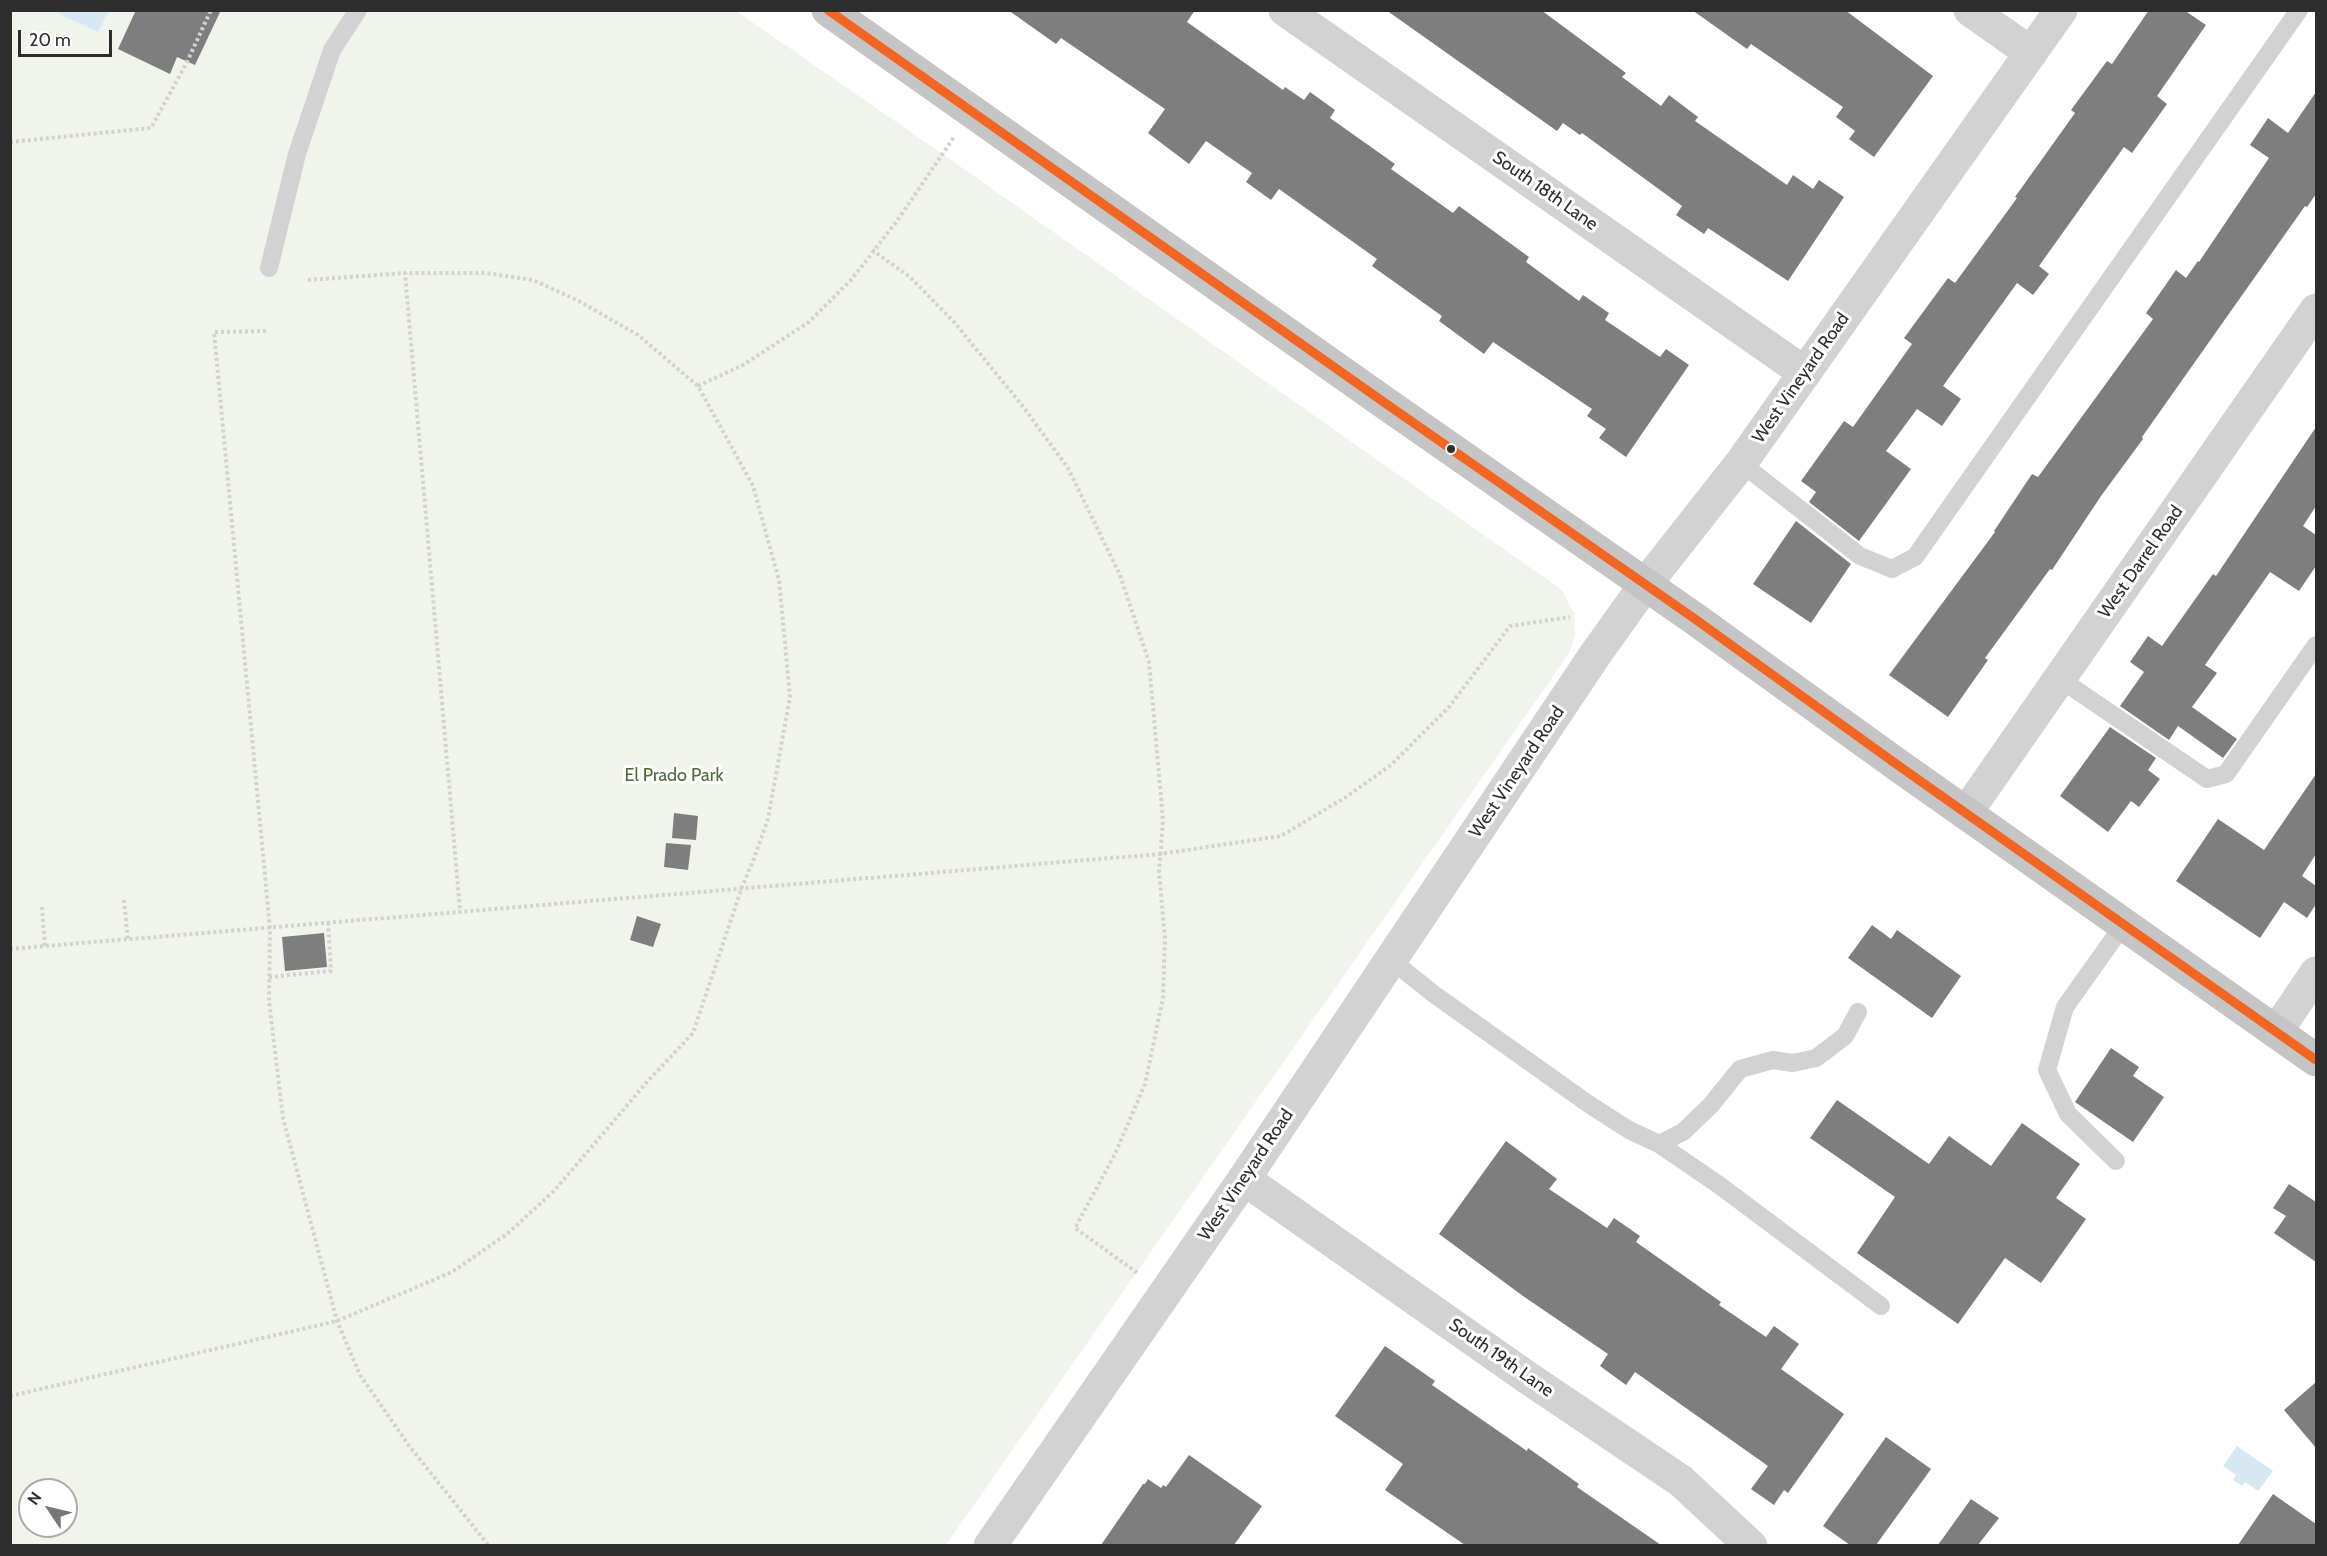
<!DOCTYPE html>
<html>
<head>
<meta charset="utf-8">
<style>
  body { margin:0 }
  #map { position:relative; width:2327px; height:1556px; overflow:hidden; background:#fff; font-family:Cabin,sans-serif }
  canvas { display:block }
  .frame { position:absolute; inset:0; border:12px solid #2d2d2d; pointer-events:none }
  .north { position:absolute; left:18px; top:1478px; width:60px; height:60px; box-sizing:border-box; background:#fff; border:2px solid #ababab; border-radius:50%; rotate:305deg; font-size:16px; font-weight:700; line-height:24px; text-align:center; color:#2d2d2d }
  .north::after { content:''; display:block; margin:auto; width:21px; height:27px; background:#767676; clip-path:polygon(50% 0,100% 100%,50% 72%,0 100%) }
  .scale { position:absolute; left:18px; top:30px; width:94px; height:27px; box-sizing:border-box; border:3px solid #2d2d2d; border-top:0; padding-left:8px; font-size:18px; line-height:21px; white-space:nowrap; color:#2d2d2d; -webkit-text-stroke:4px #fff; paint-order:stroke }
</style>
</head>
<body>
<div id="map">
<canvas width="2327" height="1556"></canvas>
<div class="frame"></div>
<div class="north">N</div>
<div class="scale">20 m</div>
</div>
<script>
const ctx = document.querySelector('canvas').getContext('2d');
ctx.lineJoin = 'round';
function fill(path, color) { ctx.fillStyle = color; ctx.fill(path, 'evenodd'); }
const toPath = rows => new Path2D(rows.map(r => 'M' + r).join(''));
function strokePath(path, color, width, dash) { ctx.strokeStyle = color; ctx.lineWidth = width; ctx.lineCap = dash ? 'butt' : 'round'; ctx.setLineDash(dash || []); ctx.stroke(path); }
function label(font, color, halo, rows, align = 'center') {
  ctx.font = font + ' Cabin,sans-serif'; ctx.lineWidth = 6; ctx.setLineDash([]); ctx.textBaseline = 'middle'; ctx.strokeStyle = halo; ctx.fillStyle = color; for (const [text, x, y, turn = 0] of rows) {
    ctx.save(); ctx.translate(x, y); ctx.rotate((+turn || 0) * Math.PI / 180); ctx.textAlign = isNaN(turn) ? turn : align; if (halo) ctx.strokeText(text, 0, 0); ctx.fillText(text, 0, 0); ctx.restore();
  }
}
const green = toPath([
  [10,11,736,11,944,155,1562,590,1574,614,1575,635,1570,652,946,1545,11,1545],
  [30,1490,66,1490,66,1526,30,1526]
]);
const water = toPath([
  [53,11,109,11,98,32],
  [2237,1446,2273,1471,2258,1491,2245,1482,2242,1486,2233,1480,2236,1475,2223,1466]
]);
const building = toPath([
  [136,10,221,10,195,65,177,57,170,74,118,49],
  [1008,10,1195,10,1187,22,1283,90,1285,87,1304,100,1310,92,1335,110,1330,118,1395,164,1391,169,1453,213,1459,206,1529,257,1526,262,1579,301,1583,295,1609,313,1605,320,1660,357,1666,349,1689,365,1626,457,1599,438,1606,429,1587,416,1592,409,1493,342,1484,354,1439,321,1442,316,1372,266,1377,259,1279,189,1271,200,1246,182,1252,173,1206,141,1189,164,1148,133,1165,109,1061,38,1056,44],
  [1386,10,1541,10,1626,73,1622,77,1661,106,1669,95,1698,117,1695,121,1787,185,1793,175,1813,189,1819,180,1844,197,1788,281,1708,228,1704,234,1676,215,1682,206,1582,133,1580,135,1563,123,1557,131],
  [1692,10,1845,10,1933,76,1874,157,1849,139,1855,131,1836,117,1843,107,1751,44,1747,49],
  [2149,10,2184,10,2206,25,2157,96,2167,104,2132,153,2124,147,2039,266,2049,274,2033,295,2017,283,1943,386,1961,399,1942,426,1917,409,1886,451,1911,469,1859,541,1809,502,1816,492,1801,481,1844,421,1853,427,1912,344,1904,338,1948,278,1955,283,2017,198,2015,197,2075,113,2071,110,2107,61,2112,64],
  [2316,92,2316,194,2307,207,2305,206,2142,437,2143,439,2101,496,2052,570,2050,569,1985,658,1988,660,1948,717,1889,675,1995,532,1994,531,2032,474,2038,477,2153,319,2146,313,2176,270,2186,278,2198,261,2199,262,2269,158,2250,145,2268,118,2288,133],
  [2316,427,2316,506,2303,526,2316,535,2316,566,2299,591,2270,572,2205,665,2217,673,2192,707,2237,739,2223,758,2178,726,2169,740,2120,706,2144,672,2130,662,2148,636,2162,646,2213,574,2216,576],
  [1796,521,1851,564,1811,623,1753,584],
  [2110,727,2156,758,2148,770,2160,779,2139,807,2131,801,2108,832,2060,796],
  [2316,774,2316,854,2302,876,2316,886,2316,904,2307,918,2284,902,2260,938,2176,881,2218,819,2264,850],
  [674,813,698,816,696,840,672,838],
  [666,843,691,845,688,870,664,867],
  [637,916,661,924,653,947,630,940],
  [1872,925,1891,939,1897,930,1961,976,1932,1018,1848,958],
  [324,933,327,967,285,971,282,937],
  [2111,1048,2139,1067,2133,1076,2164,1097,2133,1142,2075,1102],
  [1837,1100,1929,1164,1949,1136,1991,1166,2022,1123,2080,1164,2056,1198,2086,1219,2041,1283,2005,1258,1958,1324,1857,1253,1895,1197,1810,1138],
  [1506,1141,1557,1179,1549,1189,1607,1228,1614,1218,1640,1236,1636,1242,1721,1302,1719,1305,1766,1337,1774,1326,1799,1344,1781,1369,1844,1414,1788,1493,1784,1490,1774,1505,1751,1489,1768,1466,1635,1372,1626,1385,1600,1366,1608,1354,1523,1296,1439,1234],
  [2289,1184,2316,1202,2316,1262,2274,1233,2286,1216,2273,1208],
  [1385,1346,1435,1381,1432,1385,1527,1451,1528,1448,1579,1484,1577,1487,1661,1545,1465,1545,1385,1490,1403,1464,1335,1416],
  [2316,1382,2316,1448,2284,1410],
  [1886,1437,1931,1469,1876,1545,1850,1545,1823,1526],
  [1189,1455,1262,1506,1234,1545,1101,1545,1143,1484,1145,1484,1148,1479,1161,1488,1163,1485,1166,1487],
  [2273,1494,2316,1524,2316,1545,2238,1545],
  [1971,1499,1999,1518,1978,1545,1938,1545]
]);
const path = toPath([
  [10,142,151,128,187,62,211,10],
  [872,250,910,277,954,322,1021,404,1068,468,1120,575,1149,662,1163,820,1159,872,1165,938,1163,998,1145,1084,1115,1154,1075,1228,1139,1274],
  [308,280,405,273],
  [266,331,214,332,270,929,269,1001,283,1118,337,1321,360,1375,410,1447,489,1546],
  [698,386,743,365,809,322,851,280,897,221,954,137],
  [124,900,128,940],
  [42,907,45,947],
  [10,949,1160,854,1281,836,1346,797,1391,765,1449,707,1510,626,1570,617],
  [269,977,331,971,328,922],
  [10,1396,337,1321,452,1272,507,1234,554,1191,647,1082,693,1033,742,887,753,861,768,819,790,697,779,580,753,486,698,386,638,335,579,301,533,280,486,273,405,273,460,911]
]);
const service = toPath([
  [269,268,297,154,332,50,358,10],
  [1741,463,1860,556,1892,569,1915,557,2299,10],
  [2060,679,2207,779,2226,774,2316,645],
  [1391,960,1435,995,1590,1105,1629,1130,1659,1144,1719,1185,1881,1306],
  [1659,1144,1683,1132,1711,1105,1740,1069,1773,1060,1793,1063,1816,1058,1845,1036,1858,1012],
  [2116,1161,2068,1114,2047,1070,2065,1007,2124,924]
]);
const minor = toPath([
  [1285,10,1805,373],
  [1970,10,2031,53],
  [1966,813,2316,310],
  [2276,1032,2316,973],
  [1244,1179,1528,1378,1681,1481,1751,1546]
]);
const tertiary = toPath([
  [990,1546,1244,1179,1597,652,1645,585,1741,463,2061,10]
]);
const primary = toPath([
  [828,10,1385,403,1695,619,1899,766,2316,1060]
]);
const bus1 = toPath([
  [828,10,1385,403,1695,619,1899,766,2316,1060]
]);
const markers = [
  [1451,449,5,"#2d2d2d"]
];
const streetNames = [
  ["South 18th Lane",1545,191,35],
  ["West Vineyard Road",1801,378,-55],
  ["West Darrel Road",2141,562,-55],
  ["West Vineyard Road",1517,772,-56],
  ["West Vineyard Road",1246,1175,-56],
  ["South 19th Lane",1501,1358,35]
];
const parkNames = [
  ["El Prado Park",674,776]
];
fill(green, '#f0f4ea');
fill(water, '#d6e8f2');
fill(building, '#7e7e7e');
strokePath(path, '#d2d2d2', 4, [3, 3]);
strokePath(service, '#d2d2d2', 18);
strokePath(minor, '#d2d2d2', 33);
strokePath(tertiary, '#d2d2d2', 33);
strokePath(primary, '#c5c5c5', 33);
strokePath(bus1, '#f26522', 9);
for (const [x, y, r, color] of markers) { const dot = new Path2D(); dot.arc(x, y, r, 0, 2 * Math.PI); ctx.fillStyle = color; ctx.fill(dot); strokePath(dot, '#fff', 2); }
label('18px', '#2d2d2d', '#fff', streetNames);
label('18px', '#516939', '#fff', parkNames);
</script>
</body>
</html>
